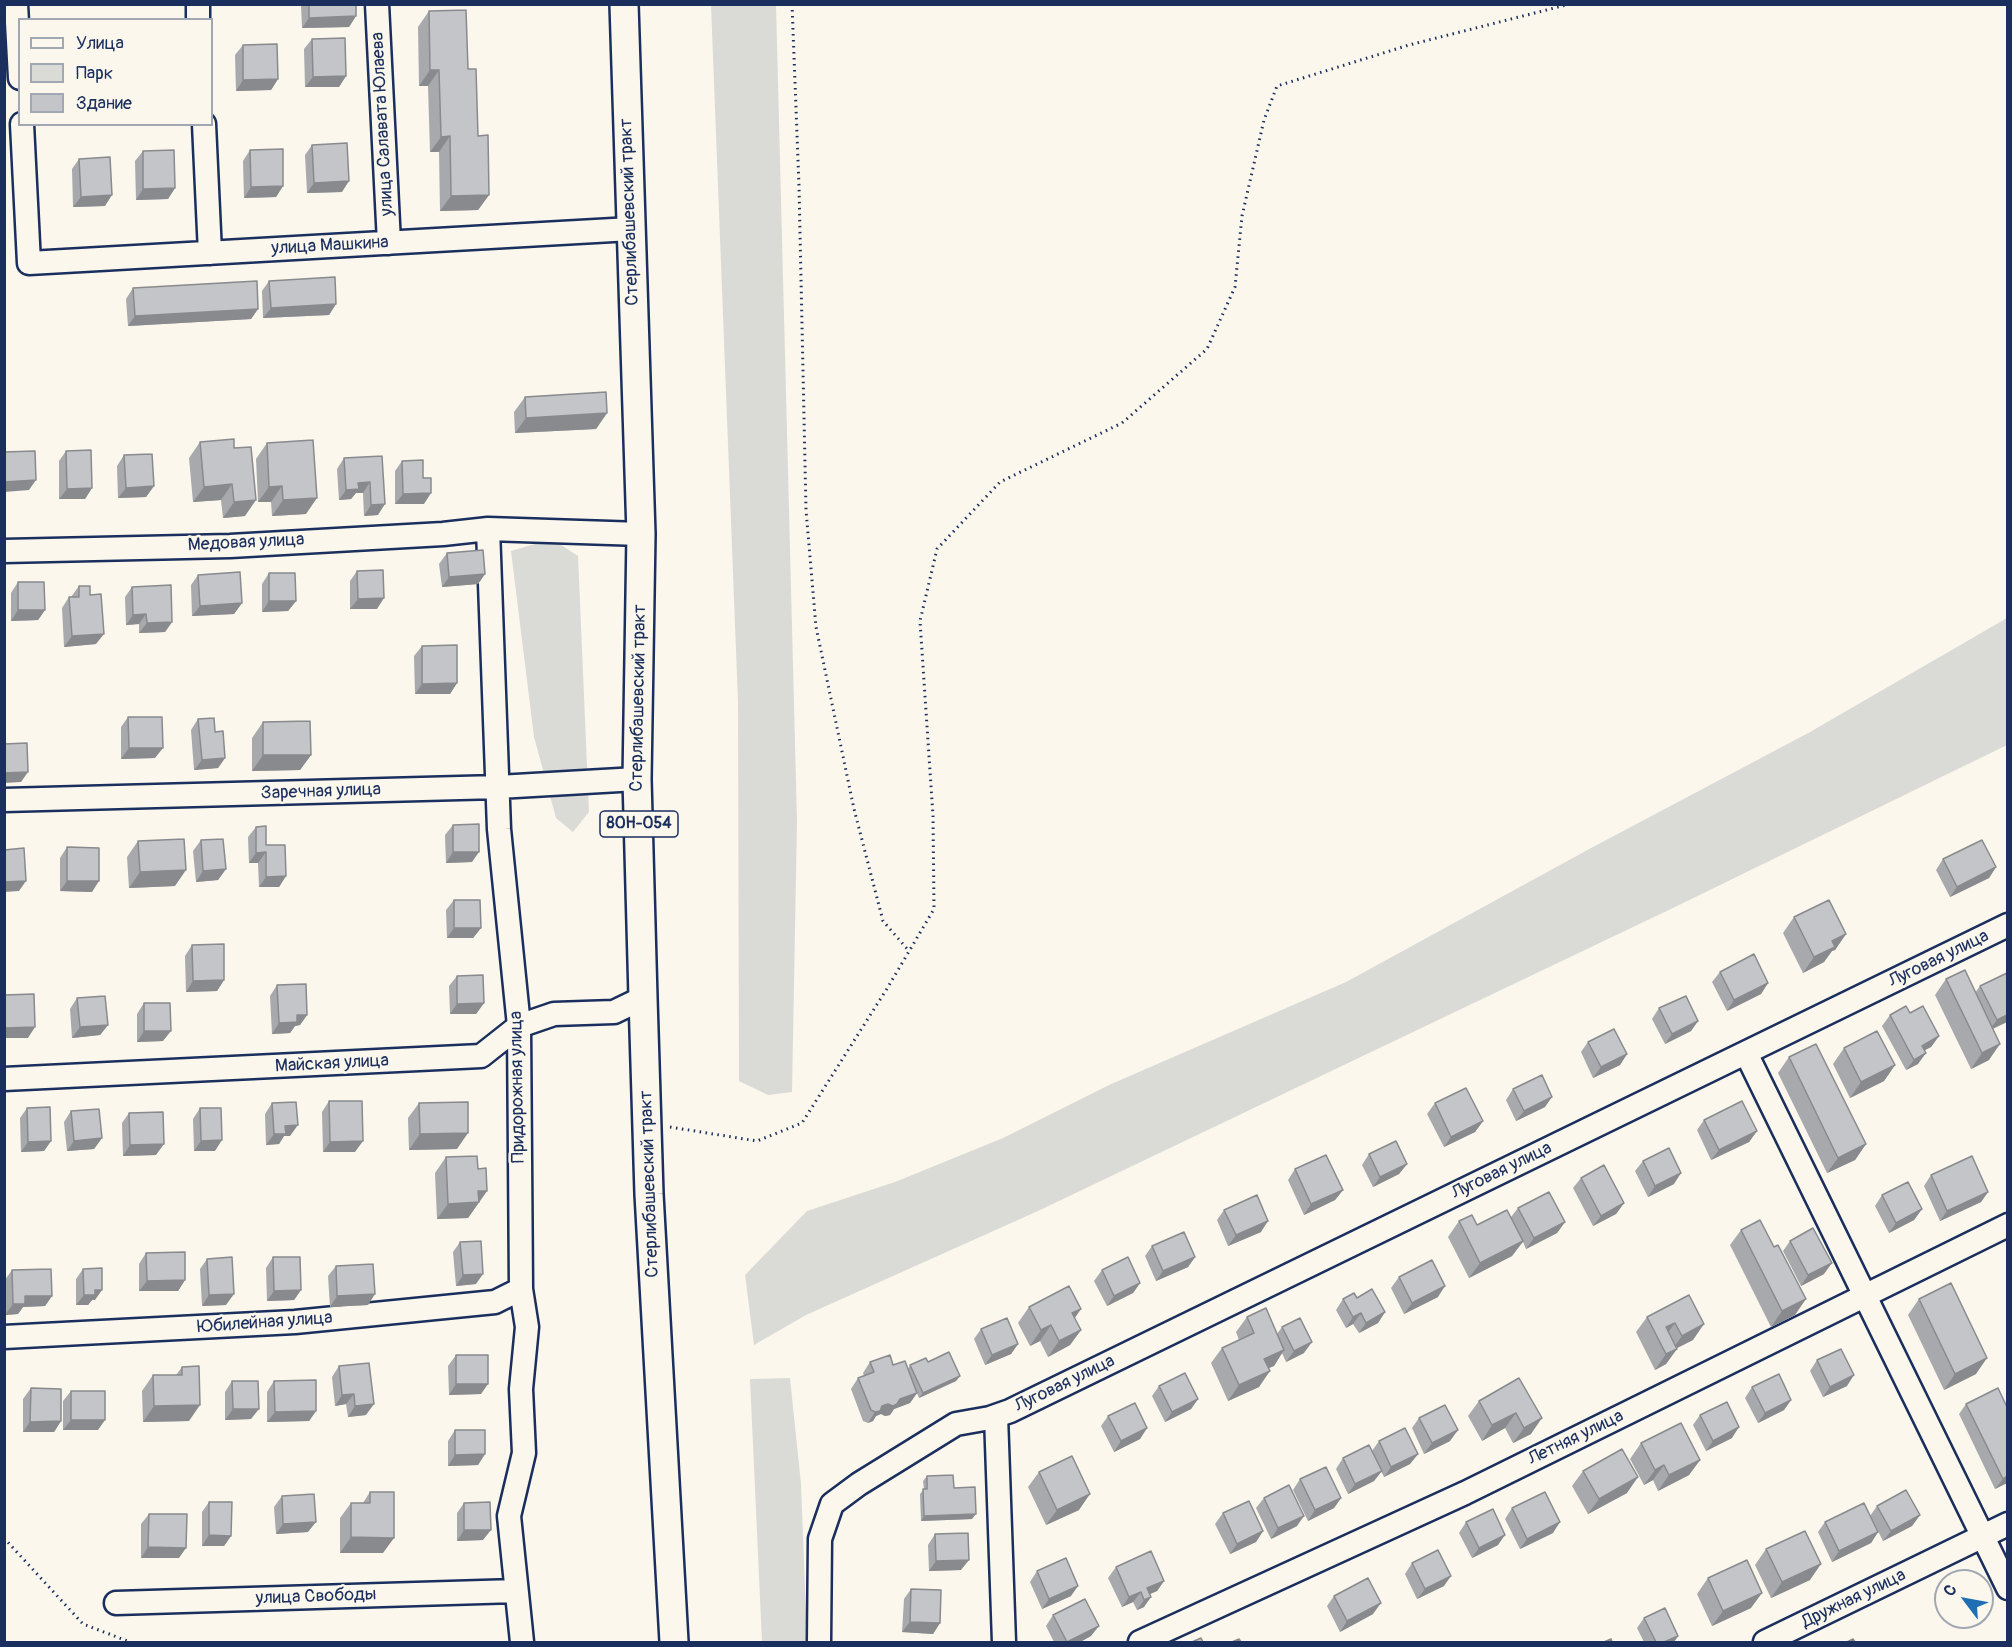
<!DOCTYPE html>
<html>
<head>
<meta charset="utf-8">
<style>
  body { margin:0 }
  #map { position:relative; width:2012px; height:1647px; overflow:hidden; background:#fbf7ec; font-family:Pangolin,sans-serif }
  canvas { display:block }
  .frame { position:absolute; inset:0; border:6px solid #1b2f5e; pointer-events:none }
  .legend { position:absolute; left:18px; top:18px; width:195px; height:108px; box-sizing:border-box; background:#fbf7ec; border:2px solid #a1a7b3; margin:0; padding:8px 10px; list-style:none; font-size:18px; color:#1b2f5e }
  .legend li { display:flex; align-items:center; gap:12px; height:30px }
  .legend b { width:30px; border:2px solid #a1a7b3 }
  .north { position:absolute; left:1934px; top:1569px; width:60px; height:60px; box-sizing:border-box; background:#fbf7ec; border:2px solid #a1a7b3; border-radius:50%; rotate:302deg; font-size:16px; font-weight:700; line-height:24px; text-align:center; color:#1b2f5e }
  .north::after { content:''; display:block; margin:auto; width:21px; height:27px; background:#1f6fb2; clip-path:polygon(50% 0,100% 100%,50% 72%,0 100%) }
</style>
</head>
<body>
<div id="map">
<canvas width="2012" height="1647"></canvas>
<div class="frame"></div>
<ul class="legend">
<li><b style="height:8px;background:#fbf7ec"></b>Улица</li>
<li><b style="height:16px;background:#dadad7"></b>Парк</li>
<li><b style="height:16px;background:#c3c5c9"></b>Здание</li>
</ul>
<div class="north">С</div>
</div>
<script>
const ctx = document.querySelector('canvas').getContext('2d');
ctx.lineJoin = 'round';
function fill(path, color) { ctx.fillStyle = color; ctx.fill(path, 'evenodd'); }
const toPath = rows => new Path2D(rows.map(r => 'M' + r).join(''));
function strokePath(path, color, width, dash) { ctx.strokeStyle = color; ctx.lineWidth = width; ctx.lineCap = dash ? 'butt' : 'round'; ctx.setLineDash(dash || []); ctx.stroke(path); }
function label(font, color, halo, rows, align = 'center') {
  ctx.font = font + ' Pangolin,sans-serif'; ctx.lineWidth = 5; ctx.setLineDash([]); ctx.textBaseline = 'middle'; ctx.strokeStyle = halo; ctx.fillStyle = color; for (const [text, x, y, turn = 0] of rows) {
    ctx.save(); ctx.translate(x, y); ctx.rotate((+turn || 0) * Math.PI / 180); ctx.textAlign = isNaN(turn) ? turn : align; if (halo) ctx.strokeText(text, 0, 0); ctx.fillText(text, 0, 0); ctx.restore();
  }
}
const green = toPath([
  [711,5,776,5,797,821,792,1092,768,1095,739,1081,738,702],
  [552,539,578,556,589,812,573,832,556,818,534,737,511,551],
  [2007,618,2007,745,1675,907,1038,1211,806,1315,754,1345,745,1275,807,1211,895,1182,1003,1138,1109,1085,1346,982,1593,847,1810,732],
  [790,1378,801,1484,807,1642,762,1642,750,1379]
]);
const path = toPath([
  [792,4,799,186,806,510,816,627,854,809,883,921,909,951],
  [670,1127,757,1141,802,1123,888,987,934,909,933,816,920,621,937,549,1000,482,1122,423,1207,349,1235,287,1242,216,1264,120,1277,86,1409,45,1570,4],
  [4,1538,83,1624,130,1642]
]);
const minor = toPath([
  [16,4,20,78],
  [198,4,198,20],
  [377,4,389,243],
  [22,124,29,263,631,229],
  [204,124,210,253],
  [488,529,499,829,519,1026,521,1289,527,1327,521,1389,524,1453,509,1516,522,1642],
  [4,551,230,546,443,534,488,529,641,534],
  [4,800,498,787,637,779],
  [1746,1053,2008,1588],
  [4,1079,481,1056,519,1026,554,1014,614,1012,643,998],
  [4,1337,295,1322,495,1302,521,1289],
  [996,1416,1004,1642],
  [116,1603,516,1591],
  [819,1642,820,1539,832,1504,859,1484,956,1424,990,1418,1010,1411,2008,925],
  [1140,1642,1465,1493,2008,1225],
  [1765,1642,2008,1524]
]);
const major = toPath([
  [624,4,641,534,637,779,643,998,649,1194,674,1642]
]);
const wall = toPath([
  [301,4,356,4,356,16,349,27,302,28],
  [429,11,468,69,478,136,489,195,478,210,440,211,439,152,430,152,428,86,419,86,418,27],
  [312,39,346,76,339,87,305,87,304,49],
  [243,45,278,79,271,90,236,91,235,55],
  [312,145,342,192,307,193,305,155],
  [250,150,283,186,276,197,244,198,243,161],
  [143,151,175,188,168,199,136,200,135,161],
  [79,159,105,206,73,207,72,169],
  [269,281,336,304,329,315,263,318,262,291],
  [133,288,258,309,251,319,128,326,126,299],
  [525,397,607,413,596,429,515,433,514,412],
  [200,442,234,448,245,516,223,518,221,500,193,502,189,458],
  [267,443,306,514,272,516,271,502,258,502,256,459],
  [66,451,92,488,85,499,59,499,59,461],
  [124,455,154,486,146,497,118,498,117,466],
  [382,456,378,515,364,516,363,493,356,493,351,499,339,500,337,469,344,458],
  [402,461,424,504,395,504,395,471],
  [447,553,485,574,478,584,442,587,439,564],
  [357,571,377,609,350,609,350,581],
  [269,573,296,601,288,611,262,612,262,584],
  [198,575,242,603,234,614,192,616,191,585],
  [18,582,45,610,38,620,11,621,11,593],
  [79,586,90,595,96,644,64,647,62,608,69,597,71,597],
  [132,587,172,622,165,632,139,633,139,624,126,625,125,597],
  [422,646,457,683,450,694,415,694,414,656],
  [128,717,155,758,121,759,121,727],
  [198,719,215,732,225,758,218,768,194,770,191,730],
  [263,722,311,755,300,770,252,771,252,738],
  [453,825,472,862,446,863,445,835],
  [256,827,266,845,286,876,279,887,259,887,258,863,249,863,248,837],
  [201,840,226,869,218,880,196,882,193,851],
  [138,841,175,886,129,888,127,857],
  [67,847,92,892,60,891,60,858],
  [1943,859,1996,867,1989,878,1950,897,1936,870],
  [454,900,481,928,473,938,447,938,446,910],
  [1794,917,1846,934,1835,950,1832,951,1824,962,1803,973,1783,933],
  [192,945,224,980,217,991,186,992,185,956],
  [1720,972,1768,983,1761,994,1727,1011,1712,982],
  [457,976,484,1003,476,1014,450,1014,449,986],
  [1946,979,1975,993,1980,986,2007,1022,1993,1029,1989,1060,1971,1069,1935,995],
  [277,985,307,1015,300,1025,295,1026,290,1033,272,1034,270,996],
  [77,998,108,1025,100,1035,72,1038,70,1009],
  [144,1003,163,1041,137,1042,137,1014],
  [1659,1008,1698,1021,1691,1031,1665,1044,1652,1019],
  [1910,1013,1939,1036,1931,1047,1924,1050,1918,1064,1906,1070,1882,1026,1890,1015],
  [1588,1042,1627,1054,1620,1065,1593,1078,1581,1052],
  [1844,1048,1895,1065,1884,1081,1850,1098,1833,1064],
  [1789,1057,1866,1144,1855,1160,1827,1173,1778,1073],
  [1513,1089,1545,1107,1516,1121,1506,1100],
  [329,1101,355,1152,323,1152,322,1112],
  [272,1103,290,1136,284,1136,279,1144,266,1145,265,1114],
  [419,1103,457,1149,409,1150,408,1118],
  [1435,1103,1483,1121,1475,1132,1444,1147,1427,1114],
  [27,1108,51,1141,44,1151,21,1152,20,1118],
  [200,1108,215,1151,194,1151,193,1119],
  [71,1111,102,1138,94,1149,67,1151,64,1122],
  [129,1113,156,1155,123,1156,122,1123],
  [1704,1120,1757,1131,1749,1142,1711,1160,1697,1130],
  [1369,1154,1407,1164,1399,1174,1373,1187,1362,1165],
  [446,1157,478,1169,487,1191,468,1218,437,1219,435,1173],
  [1643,1161,1674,1184,1648,1197,1635,1171],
  [1295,1169,1343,1190,1335,1200,1304,1215,1288,1180],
  [1931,1175,1988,1192,1981,1202,1940,1221,1924,1186],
  [1581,1178,1624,1203,1616,1214,1593,1226,1573,1188],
  [1882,1195,1922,1209,1914,1220,1889,1233,1875,1206],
  [1518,1208,1565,1222,1557,1233,1526,1249,1523,1242,1512,1256,1469,1278,1448,1237,1459,1221,1477,1225,1511,1217],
  [1224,1210,1261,1232,1228,1246,1217,1220],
  [1741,1230,1774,1247,1795,1315,1771,1327,1730,1245],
  [1790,1241,1824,1274,1801,1286,1783,1251],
  [460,1242,476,1284,456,1286,453,1252],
  [1152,1246,1195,1257,1188,1267,1156,1281,1145,1256],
  [146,1253,185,1280,178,1291,139,1291,139,1264],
  [273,1257,301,1290,294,1300,267,1301,266,1268],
  [207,1259,226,1305,202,1306,200,1269],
  [336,1266,368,1305,330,1307,328,1276],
  [83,1269,95,1300,92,1300,88,1305,76,1305,76,1279],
  [12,1270,52,1296,45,1306,23,1307,18,1314,5,1315,4,1281],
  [1102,1270,1140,1283,1133,1293,1107,1306,1094,1281],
  [1399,1277,1438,1297,1404,1314,1391,1288],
  [1689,1295,1693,1340,1677,1348,1666,1364,1655,1370,1636,1332,1647,1317],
  [1357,1298,1385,1312,1378,1323,1359,1333,1353,1324,1346,1328,1336,1310,1343,1299],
  [1919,1299,1976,1374,1944,1390,1908,1315],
  [1029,1307,1075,1318,1081,1330,1070,1345,1048,1357,1040,1341,1030,1346,1018,1323],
  [1247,1317,1277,1334,1282,1327,1304,1353,1286,1362,1282,1353,1274,1366,1268,1368,1259,1387,1228,1401,1211,1363,1222,1348,1239,1340,1236,1332],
  [981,1329,1018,1344,1011,1354,985,1365,974,1339],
  [456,1355,481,1394,449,1395,448,1366],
  [1817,1360,1847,1386,1823,1397,1810,1371],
  [870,1362,893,1365,908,1369,910,1365,928,1362,960,1376,956,1381,919,1398,917,1393,910,1403,894,1409,890,1415,885,1416,881,1414,876,1416,873,1421,868,1423,863,1421,851,1389,858,1378,864,1376,863,1373],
  [339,1366,366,1415,348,1417,346,1404,335,1406,332,1377],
  [182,1367,189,1421,143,1422,142,1391,153,1375,176,1375],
  [1519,1378,1531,1434,1513,1443,1505,1428,1482,1441,1468,1416,1479,1401],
  [232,1381,251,1419,225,1420,225,1392],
  [274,1381,316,1411,309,1421,267,1422,267,1392],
  [1159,1386,1198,1399,1191,1409,1165,1422,1152,1396],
  [1752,1387,1791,1400,1784,1410,1758,1423,1745,1398],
  [31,1388,61,1421,54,1432,23,1432,23,1399],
  [71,1391,98,1430,63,1430,63,1401],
  [1966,1404,2007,1407,2007,1483,1995,1489,1959,1414],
  [1700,1415,1732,1438,1706,1451,1693,1425],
  [1108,1416,1147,1428,1140,1439,1114,1452,1101,1426],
  [1419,1418,1450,1441,1424,1454,1412,1428],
  [455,1430,485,1454,478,1465,448,1466,448,1441],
  [1379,1441,1418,1454,1410,1464,1384,1477,1381,1471,1374,1481,1348,1494,1336,1469,1343,1458,1372,1451],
  [1641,1443,1700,1460,1689,1475,1658,1491,1653,1480,1644,1485,1630,1459],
  [1583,1471,1627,1493,1588,1514,1572,1486],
  [1039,1472,1079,1510,1046,1525,1028,1487],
  [927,1476,954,1488,972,1519,921,1521,920,1494,924,1489,923,1481],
  [1300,1479,1341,1498,1334,1508,1308,1521,1293,1490],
  [370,1492,383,1553,340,1553,340,1518,351,1503,363,1503],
  [282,1496,308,1532,276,1534,274,1507],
  [1264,1498,1297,1526,1271,1539,1256,1508],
  [209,1502,231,1536,224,1546,202,1546,202,1512],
  [464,1503,483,1540,457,1541,457,1513],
  [1877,1506,1920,1515,1912,1526,1883,1541,1872,1519,1878,1532,1871,1543,1832,1562,1818,1532,1825,1522,1870,1516],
  [1512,1508,1553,1533,1520,1549,1505,1519],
  [1223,1513,1263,1531,1256,1542,1230,1554,1215,1524],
  [149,1514,179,1558,141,1558,141,1524],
  [1466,1522,1498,1545,1472,1558,1459,1533],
  [935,1534,961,1570,929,1571,928,1545],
  [1766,1549,1810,1580,1771,1598,1755,1565],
  [1412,1563,1444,1586,1417,1599,1405,1574],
  [1116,1567,1164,1581,1157,1591,1150,1594,1144,1607,1137,1610,1133,1602,1122,1607,1108,1578],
  [1037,1571,1071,1596,1042,1609,1030,1582],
  [1708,1578,1751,1608,1712,1626,1697,1594],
  [911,1589,940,1623,933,1634,902,1632,904,1599],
  [1334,1596,1373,1614,1340,1632,1327,1606],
  [1053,1615,1091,1636,1080,1642,1054,1642,1046,1626],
  [1644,1618,1678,1636,1674,1642,1644,1642,1637,1628]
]);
const shadedWall = toPath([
  [356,16,349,27,302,28,309,18],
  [430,70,439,70,428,86,419,86],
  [346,76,339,87,305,87,313,77],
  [278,79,271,90,236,91,243,80],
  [450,136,439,152,430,152,441,137],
  [349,181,342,192,307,193,314,183],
  [283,186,276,197,244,198,251,187],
  [175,188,168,199,136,200,143,189],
  [112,195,105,206,73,207,81,197],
  [489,195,478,210,440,211,451,196],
  [336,304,329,315,263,318,271,308],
  [258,309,251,319,128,326,135,316],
  [607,413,596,429,515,433,526,418],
  [36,480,29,490,4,492,4,482],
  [370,482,363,493,356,493,351,499,339,500,346,490,358,483],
  [232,484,221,500,193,502,204,487],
  [154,486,146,497,118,498,126,488],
  [282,486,271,502,258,502,269,487],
  [92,488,85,499,59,499,67,489],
  [431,493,424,504,395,504,403,494],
  [317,498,306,514,272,516,283,500],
  [256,500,245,516,223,518,234,502],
  [385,504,378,515,364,516,371,505],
  [485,574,478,584,442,587,449,577],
  [384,598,377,609,350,609,358,599],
  [269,601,296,601,288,611,262,612],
  [242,603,234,614,192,616,200,606],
  [18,610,45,610,38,620,11,621],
  [146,614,139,624,126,625,133,615],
  [172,622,165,632,139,633,147,623],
  [104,634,96,644,64,647,72,636],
  [457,683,450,694,415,694,422,684],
  [129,748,163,748,155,758,121,759],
  [263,755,311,755,300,770,252,771],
  [225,758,218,768,194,770,202,760],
  [28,772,21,782,4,783,4,773],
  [266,852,258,863,249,863,256,853],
  [453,852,479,852,472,862,446,863],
  [1996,867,1989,878,1950,897,1957,887],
  [226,869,218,880,196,882,203,871],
  [186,870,175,886,129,888,140,872],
  [286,876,279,887,259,887,266,877],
  [26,881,19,891,4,892,4,882],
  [67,881,99,881,92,892,60,891],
  [454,928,481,928,473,938,447,938],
  [1846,934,1835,950,1832,951,1824,962,1803,973,1814,957,1832,941],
  [224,980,217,991,186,992,193,981],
  [1768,983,1761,994,1727,1011,1734,1000],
  [484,1003,476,1014,450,1014,457,1004],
  [297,1015,307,1015,300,1025,295,1026,290,1033,272,1034,279,1023],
  [2007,1015,2007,1022,1989,1030,1997,1020],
  [1698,1021,1691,1031,1665,1044,1672,1034],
  [108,1025,100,1035,72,1038,80,1027],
  [35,1027,28,1038,4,1038,4,1028],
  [144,1031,171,1031,163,1041,137,1042],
  [1939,1036,1931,1047,1914,1056,1922,1046],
  [2000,1044,1989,1060,1971,1069,1982,1053],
  [1926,1053,1918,1064,1906,1070,1914,1060],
  [1627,1054,1620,1065,1593,1078,1601,1067],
  [1895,1065,1884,1081,1850,1098,1861,1082],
  [1552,1097,1545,1107,1516,1121,1524,1111],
  [1483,1121,1475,1132,1444,1147,1451,1137],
  [298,1125,290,1136,284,1136,279,1144,266,1145,274,1134,285,1126],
  [1757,1131,1749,1142,1711,1160,1719,1150],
  [468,1133,457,1149,409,1150,420,1134],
  [102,1138,94,1149,67,1151,74,1141],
  [222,1140,215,1151,194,1151,201,1141],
  [51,1141,44,1151,21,1152,28,1142],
  [363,1141,355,1152,323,1152,330,1142],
  [164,1144,156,1155,123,1156,130,1145],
  [1866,1144,1855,1160,1827,1173,1838,1158],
  [1407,1164,1399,1174,1373,1187,1380,1177],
  [1681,1173,1674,1184,1648,1197,1655,1186],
  [1343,1190,1335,1200,1304,1215,1311,1204],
  [478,1191,487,1191,468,1218,437,1219,448,1204],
  [1988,1192,1981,1202,1940,1221,1947,1211],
  [1624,1203,1616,1214,1593,1226,1601,1216],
  [1922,1209,1914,1220,1889,1233,1896,1223],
  [1268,1221,1261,1232,1228,1246,1236,1235],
  [1565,1222,1557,1233,1526,1249,1534,1238],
  [1523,1241,1512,1256,1469,1278,1480,1263],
  [1195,1257,1188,1267,1156,1281,1163,1271],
  [1832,1263,1824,1274,1801,1286,1808,1275],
  [483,1274,476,1284,456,1286,463,1275],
  [185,1280,178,1291,139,1291,147,1281],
  [1140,1283,1133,1293,1107,1306,1114,1296],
  [1445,1286,1438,1297,1404,1314,1412,1303],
  [95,1290,102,1290,95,1300,92,1300,88,1305,76,1305,84,1295],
  [301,1290,294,1300,267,1301,274,1291],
  [234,1294,226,1305,202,1306,209,1295],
  [375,1294,368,1305,330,1307,337,1296],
  [25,1296,52,1296,45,1306,23,1307,18,1314,5,1315,13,1304],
  [1806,1299,1795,1315,1771,1327,1782,1311],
  [1081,1309,1070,1325,1072,1313],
  [1385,1312,1378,1323,1359,1333,1366,1323],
  [1361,1313,1353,1324,1346,1328,1353,1317],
  [1675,1323,1664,1338,1666,1327],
  [1704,1324,1693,1340,1671,1351,1682,1336],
  [1051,1325,1040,1341,1030,1346,1041,1330],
  [1081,1330,1070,1345,1048,1357,1059,1341],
  [1312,1342,1304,1353,1286,1362,1294,1351],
  [1018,1344,1011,1354,985,1365,992,1355],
  [1677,1349,1666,1364,1655,1370,1666,1354],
  [1284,1350,1274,1366,1253,1375,1264,1359],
  [1987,1358,1976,1374,1944,1390,1955,1374],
  [1270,1371,1259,1387,1228,1401,1239,1385],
  [1854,1375,1847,1386,1823,1397,1830,1387],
  [960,1376,956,1381,919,1398,923,1393],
  [456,1384,488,1384,481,1394,449,1395],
  [917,1393,910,1403,894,1409,890,1415,885,1416,881,1414,876,1416,873,1421,868,1423,875,1412,882,1406],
  [354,1394,346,1404,335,1406,342,1395],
  [1198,1399,1191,1409,1165,1422,1172,1412],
  [1791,1400,1784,1410,1758,1423,1765,1413],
  [374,1404,366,1415,348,1417,355,1406],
  [200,1405,189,1421,143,1422,154,1406],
  [233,1409,259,1409,251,1419,225,1420],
  [316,1411,309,1421,267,1422,275,1412],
  [1516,1413,1505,1428,1482,1441,1492,1425],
  [1542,1418,1531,1434,1513,1443,1524,1428],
  [71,1420,105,1420,98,1430,63,1430],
  [61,1421,54,1432,23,1432,30,1422],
  [1739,1427,1732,1438,1706,1451,1713,1441],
  [1147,1428,1140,1439,1114,1452,1121,1441],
  [1458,1430,1450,1441,1424,1454,1432,1443],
  [485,1454,478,1465,448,1466,455,1455],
  [1418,1454,1410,1464,1384,1477,1391,1467],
  [1700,1460,1689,1475,1658,1491,1669,1475],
  [1664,1465,1653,1480,1644,1485,1655,1470],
  [1382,1471,1374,1481,1348,1494,1355,1484],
  [2007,1476,2007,1483,1995,1489,2003,1479],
  [1638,1477,1627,1493,1588,1514,1599,1499],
  [1090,1494,1079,1510,1046,1525,1057,1510],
  [1341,1498,1334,1508,1308,1521,1315,1510],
  [976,1514,972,1519,921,1521,924,1516],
  [1920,1515,1912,1526,1883,1541,1891,1531],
  [1304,1516,1297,1526,1271,1539,1278,1528],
  [316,1522,308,1532,276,1534,283,1524],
  [1560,1522,1553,1533,1520,1549,1527,1539],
  [464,1530,491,1530,483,1540,457,1541],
  [1263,1531,1256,1542,1230,1554,1237,1544],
  [1878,1532,1871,1543,1832,1562,1839,1551],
  [209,1535,231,1536,224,1546,202,1546],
  [1505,1535,1498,1545,1472,1558,1479,1548],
  [351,1537,394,1538,383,1553,340,1553],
  [148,1547,186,1548,179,1558,141,1558],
  [969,1560,961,1570,929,1571,936,1561],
  [1821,1564,1810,1580,1771,1598,1782,1582],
  [1451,1576,1444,1586,1417,1599,1425,1589],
  [1164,1581,1157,1591,1143,1597,1147,1588],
  [1078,1586,1071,1596,1042,1609,1049,1599],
  [1141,1592,1133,1602,1122,1607,1129,1597],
  [1762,1593,1751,1608,1712,1626,1723,1611],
  [1151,1597,1144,1607,1137,1610,1144,1600],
  [1381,1603,1373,1614,1340,1632,1347,1621],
  [910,1622,940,1623,933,1634,902,1632],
  [1099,1626,1091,1636,1080,1642,1067,1642],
  [1678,1636,1674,1642,1664,1642]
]);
const building = toPath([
  [309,4,356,4,356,16,309,18,309,4],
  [466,10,468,69,476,69,478,136,488,135,489,195,451,196,450,136,441,137,439,70,430,70,429,11,466,10],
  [345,38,346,76,313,77,312,39,345,38],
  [277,44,278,79,243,80,243,45,277,44],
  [347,143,349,181,314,183,312,145,347,143],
  [283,149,283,186,251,187,250,150,283,149],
  [174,150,175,188,143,189,143,151,174,150],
  [110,157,112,195,81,197,79,159,110,157],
  [335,277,336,304,271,308,269,281,335,277],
  [257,281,258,309,135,316,133,288,257,281],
  [606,392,607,413,526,418,525,397,606,392],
  [234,439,234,448,251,447,256,500,234,502,232,484,204,487,200,442,234,439],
  [313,440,317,498,283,500,282,486,269,487,267,443,313,440],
  [91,450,92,488,67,489,66,451,91,450],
  [35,451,36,480,4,482,4,452,35,451],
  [152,454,154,486,126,488,124,455,152,454],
  [382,456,385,504,371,505,370,482,358,483,359,489,346,490,344,458,382,456],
  [423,460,423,478,431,478,431,493,403,494,402,461,423,460],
  [483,550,485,574,449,577,447,553,483,550],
  [383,570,384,598,358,599,357,571,383,570],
  [240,572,242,603,200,606,198,575,240,572],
  [269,573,295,573,296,601,269,601,269,573],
  [18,582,44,582,45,610,18,610,18,582],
  [171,585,172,622,147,623,146,614,133,615,132,587,171,585],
  [79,586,90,586,90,595,101,594,104,634,72,636,69,597,79,597,79,586],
  [457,645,457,683,422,684,422,646,457,645],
  [128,717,162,717,163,748,129,748,128,717],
  [214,718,215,732,223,731,225,758,202,760,198,719,214,718],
  [310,721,311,755,263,755,263,722,310,721],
  [27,743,28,772,4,773,4,744,27,743],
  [479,824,479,852,453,852,453,825,479,824],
  [266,826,266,845,285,845,286,876,266,877,266,852,256,853,256,827,266,826],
  [184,839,186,870,140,872,138,841,184,839],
  [223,839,226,869,203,871,201,840,223,839],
  [1982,840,1996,867,1957,887,1943,859,1982,840],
  [67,847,99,848,99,881,67,881,67,847],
  [24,848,26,881,4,882,4,850,24,848],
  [454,900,480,900,481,928,454,928,454,900],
  [1829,900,1846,934,1832,941,1835,947,1814,957,1794,917,1829,900],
  [224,944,224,980,193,981,192,945,224,944],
  [1754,954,1768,983,1734,1000,1720,972,1754,954],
  [1965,970,2000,1044,1982,1053,1946,979,1965,970],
  [2007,973,2007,1015,1997,1020,1980,986,2007,973],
  [483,975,484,1003,457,1004,457,976,483,975],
  [306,984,307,1015,297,1015,297,1022,279,1023,277,985,306,984],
  [34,994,35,1027,4,1028,4,995,34,994],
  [105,996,108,1025,80,1027,77,998,105,996],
  [1686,996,1698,1021,1672,1034,1659,1008,1686,996],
  [144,1003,170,1003,171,1031,144,1031,144,1003],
  [1906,1006,1910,1013,1923,1006,1939,1036,1922,1046,1926,1053,1914,1060,1890,1015,1906,1006],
  [1614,1029,1627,1054,1601,1067,1588,1042,1614,1029],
  [1877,1031,1895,1065,1861,1082,1844,1048,1877,1031],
  [1816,1044,1866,1144,1838,1158,1789,1057,1816,1044],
  [1542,1075,1552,1097,1524,1111,1513,1089,1542,1075],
  [1466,1088,1483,1121,1451,1137,1435,1103,1466,1088],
  [329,1101,362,1101,363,1141,330,1142,329,1101],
  [1742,1101,1757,1131,1719,1150,1704,1120,1742,1101],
  [296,1102,298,1125,285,1126,286,1134,274,1134,272,1103,296,1102],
  [468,1102,468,1133,420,1134,419,1103,468,1102],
  [50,1107,51,1141,28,1142,27,1108,50,1107],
  [200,1108,221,1108,222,1140,201,1141,200,1108],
  [99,1109,102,1138,74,1141,71,1111,99,1109],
  [163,1112,164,1144,130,1145,129,1113,163,1112],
  [1396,1141,1407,1164,1380,1177,1369,1154,1396,1141],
  [1669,1148,1681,1173,1655,1186,1643,1161,1669,1148],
  [1326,1155,1343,1190,1311,1204,1295,1169,1326,1155],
  [477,1156,478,1169,486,1168,487,1191,478,1191,479,1202,448,1204,446,1157,477,1156],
  [1972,1156,1988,1192,1947,1211,1931,1175,1972,1156],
  [1604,1165,1624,1203,1601,1216,1581,1178,1604,1165],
  [1908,1182,1922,1209,1896,1223,1882,1195,1908,1182],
  [1549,1192,1565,1222,1534,1238,1518,1208,1549,1192],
  [1257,1195,1268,1221,1236,1235,1224,1210,1257,1195],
  [1507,1210,1523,1241,1480,1263,1459,1221,1472,1215,1477,1225,1507,1210],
  [1760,1220,1774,1247,1778,1245,1806,1299,1782,1311,1741,1230,1760,1220],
  [1813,1228,1832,1263,1808,1275,1790,1241,1813,1228],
  [1184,1232,1195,1257,1163,1271,1152,1246,1184,1232],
  [481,1241,483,1274,463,1275,460,1242,481,1241],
  [185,1252,185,1280,147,1281,146,1253,185,1252],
  [232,1257,234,1294,209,1295,207,1259,232,1257],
  [273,1257,300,1257,301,1290,274,1291,273,1257],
  [1128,1257,1140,1283,1114,1296,1102,1270,1128,1257],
  [1432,1260,1445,1286,1412,1303,1399,1277,1432,1260],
  [373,1264,375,1294,337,1296,336,1266,373,1264],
  [102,1268,102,1290,95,1290,95,1295,84,1295,83,1269,102,1268],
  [51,1269,52,1296,25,1296,25,1304,13,1304,12,1270,51,1269],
  [1951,1283,1987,1358,1955,1374,1919,1299,1951,1283],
  [1069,1286,1081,1309,1072,1313,1081,1330,1059,1341,1051,1325,1041,1330,1029,1307,1069,1286],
  [1372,1289,1385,1312,1366,1323,1361,1313,1353,1317,1343,1299,1354,1293,1357,1298,1372,1289],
  [1689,1295,1704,1324,1682,1336,1675,1323,1666,1327,1677,1349,1666,1354,1647,1317,1689,1295],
  [1266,1308,1284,1350,1264,1359,1270,1371,1239,1385,1222,1348,1254,1333,1247,1317,1266,1308],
  [1007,1318,1018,1344,992,1355,981,1329,1007,1318],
  [1300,1318,1312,1342,1294,1351,1282,1327,1300,1318],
  [1841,1349,1854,1375,1830,1387,1817,1360,1841,1349],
  [949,1352,960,1376,923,1393,910,1365,926,1358,928,1362,949,1352],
  [456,1355,488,1355,488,1384,456,1384,456,1355],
  [890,1355,893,1365,905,1361,917,1393,900,1399,897,1404,893,1406,888,1404,882,1406,880,1411,875,1412,871,1410,858,1378,874,1372,870,1362,890,1355],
  [369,1363,374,1404,355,1406,354,1394,342,1395,339,1366,369,1363],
  [199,1366,200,1405,154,1406,153,1375,182,1375,182,1367,199,1366],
  [1185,1373,1198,1399,1172,1412,1159,1386,1185,1373],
  [1779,1374,1791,1400,1765,1413,1752,1387,1779,1374],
  [1519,1378,1542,1418,1524,1428,1516,1413,1492,1425,1479,1401,1519,1378],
  [316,1380,316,1411,275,1412,274,1381,316,1380],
  [232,1381,258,1381,259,1409,233,1409,232,1381],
  [31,1388,61,1389,61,1421,30,1422,31,1388],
  [1998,1388,2007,1407,2007,1476,2003,1479,1966,1404,1998,1388],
  [71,1391,105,1391,105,1420,71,1420,71,1391],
  [1727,1402,1739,1427,1713,1441,1700,1415,1727,1402],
  [1135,1403,1147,1428,1121,1441,1108,1416,1135,1403],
  [1445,1405,1458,1430,1432,1443,1419,1418,1445,1405],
  [1681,1423,1700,1460,1669,1475,1664,1465,1655,1470,1641,1443,1681,1423],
  [1405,1428,1418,1454,1391,1467,1379,1441,1405,1428],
  [455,1430,485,1430,485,1454,455,1455,455,1430],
  [1369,1445,1382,1471,1355,1484,1343,1458,1369,1445],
  [1622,1449,1638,1477,1599,1499,1583,1471,1622,1449],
  [1072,1456,1090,1494,1057,1510,1039,1472,1072,1456],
  [1326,1467,1341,1498,1315,1510,1300,1479,1326,1467],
  [953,1475,954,1488,975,1487,976,1514,924,1516,923,1489,927,1489,927,1476,953,1475],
  [1289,1485,1304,1516,1278,1528,1264,1498,1289,1485],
  [1906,1490,1920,1515,1891,1531,1877,1506,1906,1490],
  [370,1492,394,1492,394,1538,351,1537,351,1503,370,1503,370,1492],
  [1545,1492,1560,1522,1527,1539,1512,1508,1545,1492],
  [314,1494,316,1522,283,1524,282,1496,314,1494],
  [1249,1501,1263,1531,1237,1544,1223,1513,1249,1501],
  [209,1502,232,1502,231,1536,209,1535,209,1502],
  [490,1502,491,1530,464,1530,464,1503,490,1502],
  [1864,1503,1878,1532,1839,1551,1825,1522,1864,1503],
  [1493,1509,1505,1535,1479,1548,1466,1522,1493,1509],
  [149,1514,187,1514,186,1548,148,1547,149,1514],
  [1805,1531,1821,1564,1782,1582,1766,1549,1805,1531],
  [968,1533,969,1560,936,1561,935,1534,968,1533],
  [1438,1550,1451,1576,1425,1589,1412,1563,1438,1550],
  [1151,1551,1164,1581,1147,1588,1151,1597,1144,1600,1141,1592,1129,1597,1116,1567,1151,1551],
  [1066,1558,1078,1586,1049,1599,1037,1571,1066,1558],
  [1747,1560,1762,1593,1723,1611,1708,1578,1747,1560],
  [1368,1578,1381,1603,1347,1621,1334,1596,1368,1578],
  [911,1589,941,1590,940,1623,910,1622,911,1589],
  [1085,1599,1099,1626,1067,1642,1053,1615,1085,1599],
  [1665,1608,1678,1636,1664,1642,1656,1642,1644,1618,1665,1608],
  [1201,1638,1203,1642,1192,1642,1201,1638],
  [1239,1639,1241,1642,1232,1642,1239,1639],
  [1611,1639,1612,1642,1604,1642,1611,1639],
  [1853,1639,1855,1642,1847,1642,1853,1639]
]);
const shields = [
  [639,824,78]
];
const shieldNames = [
  ["80Н-054",639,824]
];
const streetNames = [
  ["улица Салавата Юлаева",383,124,-93],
  ["Стерлибашевский тракт",630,212,-92],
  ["улица Машкина",330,246,-3],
  ["Медовая улица",246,543,-3],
  ["Стерлибашевский тракт",639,698,-89],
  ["Заречная улица",321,792,-2],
  ["Луговая улица",1939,959,-26],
  ["Майская улица",332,1064,-3],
  ["Придорожная улица",518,1087,-91],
  ["Луговая улица",1502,1171,-26],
  ["Стерлибашевский тракт",650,1184,-92],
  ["Юбилейная улица",265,1323,-4],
  ["Луговая улица",1065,1384,-26],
  ["Летняя улица",1576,1438,-26],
  ["улица Свободы",316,1597,-2],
  ["Дружная улица",1854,1599,-26]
];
fill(green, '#dadad7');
strokePath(minor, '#1b2f5e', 27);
strokePath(major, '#1b2f5e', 32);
strokePath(path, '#1b2f5e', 3, [1.5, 4.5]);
strokePath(minor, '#fbf7ec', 22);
strokePath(major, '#fbf7ec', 27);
fill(wall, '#a8a9ad');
fill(shadedWall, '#888a8d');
fill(building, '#c3c5c9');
strokePath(building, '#888a8d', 1.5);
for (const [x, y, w] of shields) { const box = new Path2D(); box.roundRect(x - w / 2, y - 13, w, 26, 4.5); ctx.fillStyle = '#fbf7ec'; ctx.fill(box); strokePath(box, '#1b2f5e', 1.5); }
label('bold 16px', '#1b2f5e', null, shieldNames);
label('18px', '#1b2f5e', '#fbf7ec', streetNames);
</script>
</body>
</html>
